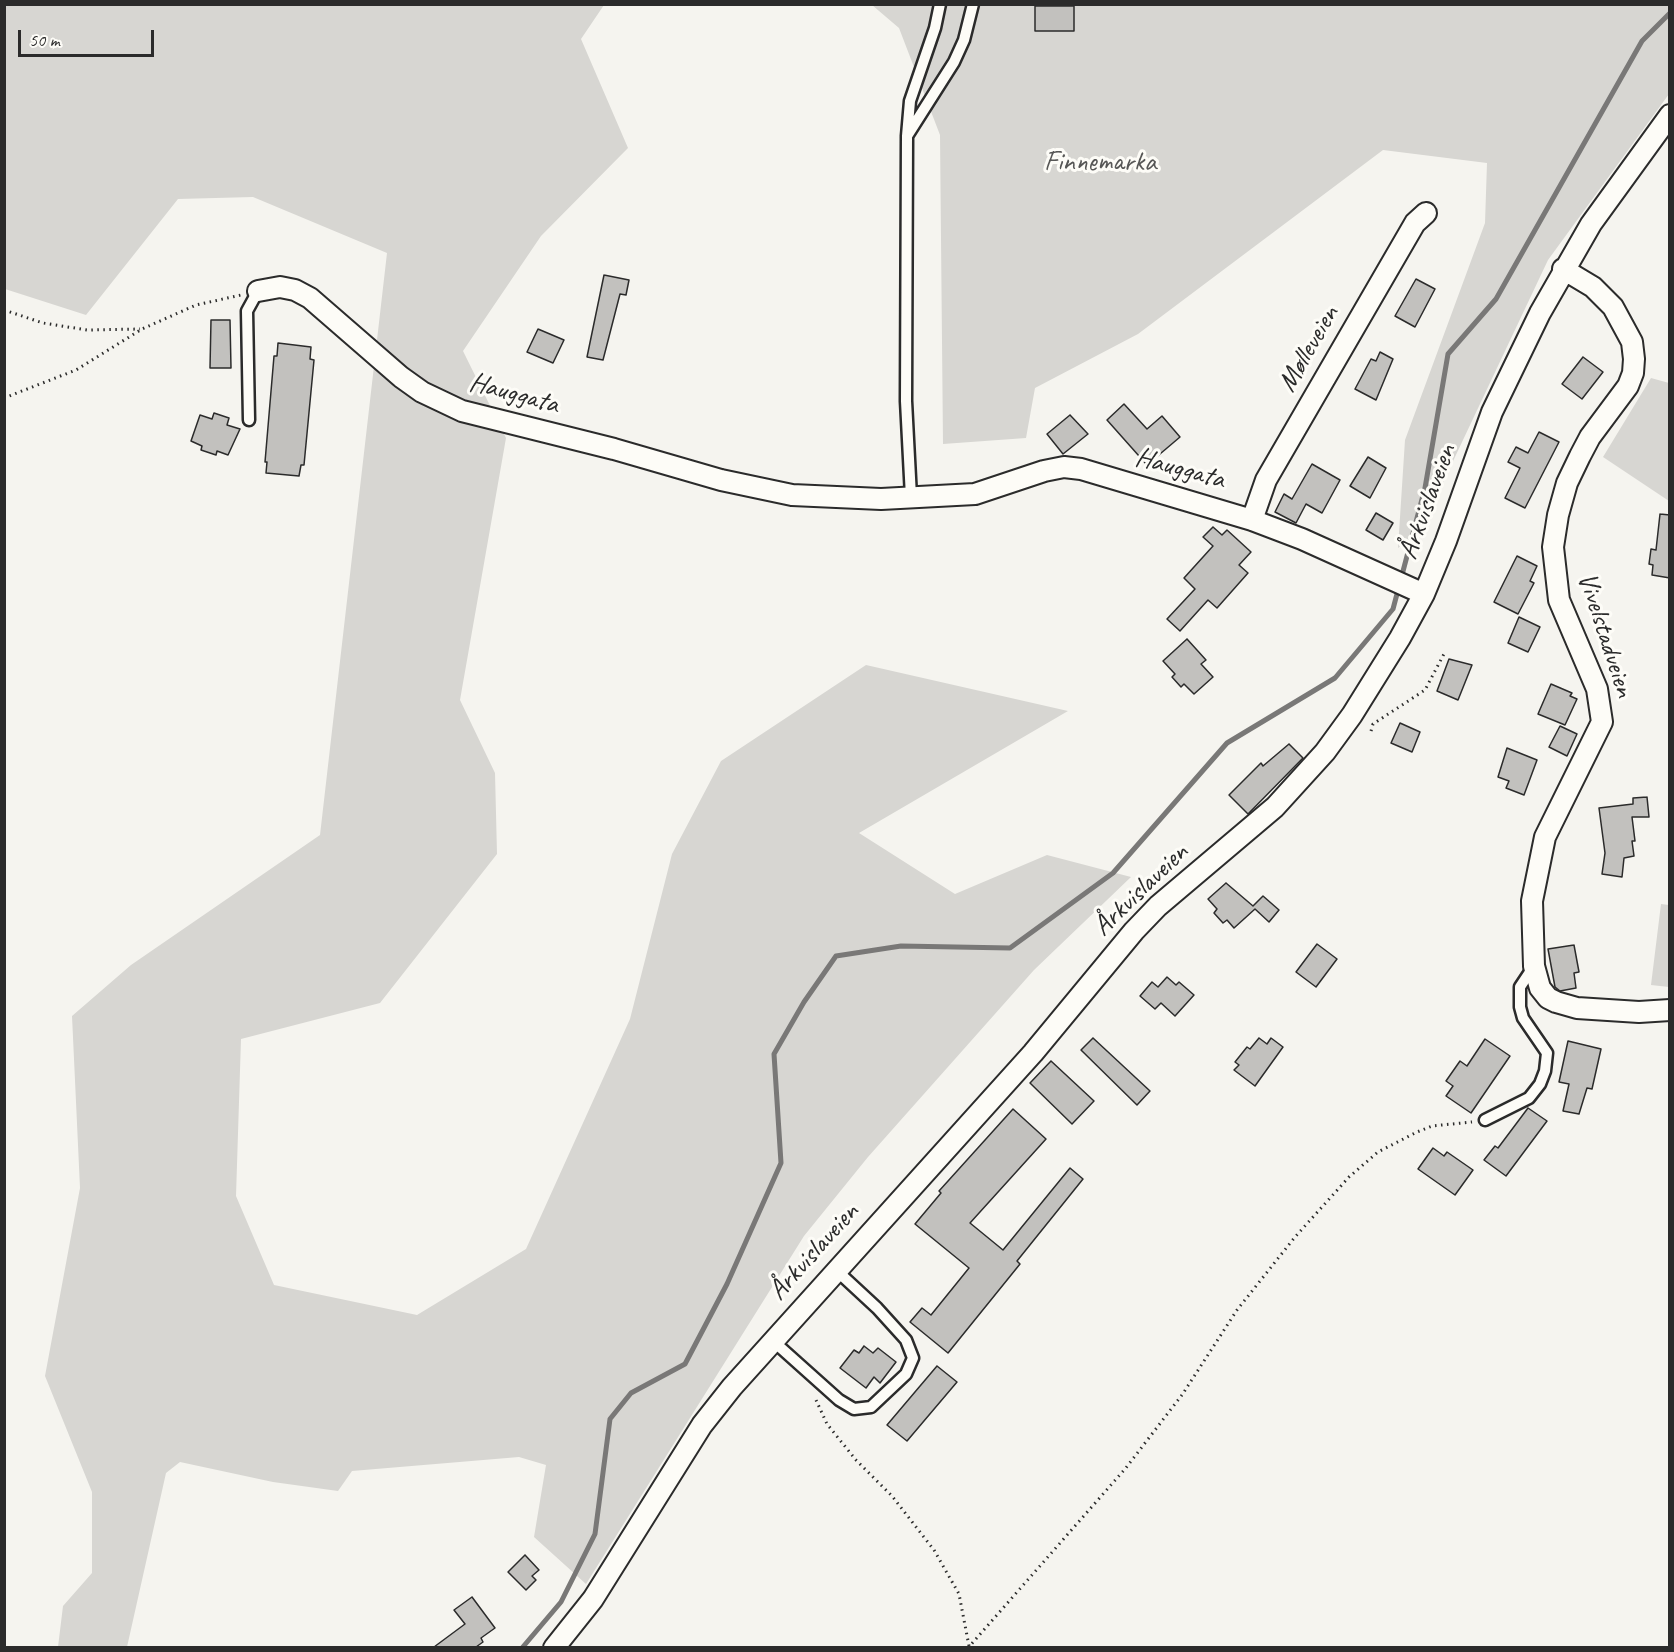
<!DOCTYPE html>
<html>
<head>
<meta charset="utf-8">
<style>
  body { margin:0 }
  #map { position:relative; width:1674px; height:1652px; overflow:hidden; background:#f5f4ef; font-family:Caveat,sans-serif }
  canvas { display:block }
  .frame { position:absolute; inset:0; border:6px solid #2b2b2b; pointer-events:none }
  .scale { position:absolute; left:18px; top:30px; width:136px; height:27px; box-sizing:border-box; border:3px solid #2b2b2b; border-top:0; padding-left:8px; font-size:18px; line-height:21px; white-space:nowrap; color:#2b2b2b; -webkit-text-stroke:4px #fdfcf7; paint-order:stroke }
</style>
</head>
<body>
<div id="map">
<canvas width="1674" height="1652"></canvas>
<div class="frame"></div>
<div class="scale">50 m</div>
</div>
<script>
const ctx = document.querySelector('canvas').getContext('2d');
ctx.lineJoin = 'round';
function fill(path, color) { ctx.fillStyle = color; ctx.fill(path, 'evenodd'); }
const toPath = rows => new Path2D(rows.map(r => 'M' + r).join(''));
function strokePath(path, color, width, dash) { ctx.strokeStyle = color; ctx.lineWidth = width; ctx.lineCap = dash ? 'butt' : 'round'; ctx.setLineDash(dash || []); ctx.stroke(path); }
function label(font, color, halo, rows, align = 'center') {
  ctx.font = font + ' Caveat,sans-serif'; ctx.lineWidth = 6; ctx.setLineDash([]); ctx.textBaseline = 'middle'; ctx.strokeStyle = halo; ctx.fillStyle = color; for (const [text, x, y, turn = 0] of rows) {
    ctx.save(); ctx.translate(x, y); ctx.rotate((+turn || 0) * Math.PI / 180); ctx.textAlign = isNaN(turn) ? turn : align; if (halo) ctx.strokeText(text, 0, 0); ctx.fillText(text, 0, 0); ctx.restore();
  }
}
const green = toPath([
  [5,5,604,5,581,39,628,148,541,236,463,351,506,438,460,700,495,773,497,854,380,1003,241,1039,236,1196,274,1285,417,1315,526,1249,630,1019,672,854,721,761,866,665,1068,711,859,833,955,894,1047,855,1131,877,1034,970,868,1157,804,1236,586,1584,534,1537,546,1465,519,1457,352,1471,338,1491,273,1482,180,1462,166,1473,127,1647,58,1647,63,1606,92,1573,92,1492,45,1376,80,1188,72,1016,131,965,320,835,387,253,253,197,178,199,86,315,5,289],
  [872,5,1669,5,1669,94,1548,260,1420,531,1398,548,1405,440,1485,223,1487,163,1383,150,1138,334,1035,388,1026,438,943,444,940,135,899,28],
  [1651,378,1669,383,1669,501,1603,457],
  [1661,904,1669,905,1669,987,1651,985]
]);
const stream = toPath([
  [522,1648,561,1602,595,1534,610,1419,631,1393,685,1364,727,1284,781,1163,774,1054,804,1002,836,956,901,946,1010,948,1113,873,1227,743,1335,678,1393,609,1425,488,1448,354,1496,299,1642,41,1670,13]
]);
const building = toPath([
  [1035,6,1074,6,1074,31,1035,31,1035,6],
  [604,275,629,280,626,295,620,294,603,360,587,357,604,275],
  [1416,279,1435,289,1415,327,1395,316,1416,279],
  [211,320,230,320,231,368,210,368,211,320],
  [538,329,564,340,553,363,527,352,538,329],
  [278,343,311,347,310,359,314,360,304,465,301,465,299,476,266,473,267,462,265,462,274,356,277,356,278,343],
  [1380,352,1393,359,1376,400,1355,389,1371,359,1376,361,1380,352],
  [1583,357,1603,372,1582,399,1562,384,1583,357],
  [1124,404,1147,429,1162,416,1180,437,1147,465,1107,420,1124,404],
  [214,413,229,418,227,425,240,429,228,455,217,451,216,455,201,450,202,446,191,441,200,415,212,419,214,413],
  [1070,415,1088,434,1063,454,1047,434,1070,415],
  [1539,432,1559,442,1525,508,1505,498,1520,468,1508,462,1516,447,1528,453,1539,432],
  [1368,457,1386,468,1370,498,1350,486,1368,457],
  [1312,464,1340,480,1322,513,1306,504,1296,523,1275,512,1284,494,1292,499,1312,464],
  [1376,513,1393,523,1383,540,1366,530,1376,513],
  [1660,514,1670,515,1670,578,1652,575,1653,565,1649,564,1651,549,1656,550,1660,514],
  [1213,527,1222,535,1227,530,1251,552,1239,565,1248,573,1217,608,1208,600,1180,631,1167,619,1195,589,1184,578,1213,546,1203,537,1213,527],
  [1517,556,1537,566,1530,581,1534,583,1518,614,1494,602,1517,556],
  [1519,617,1540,627,1528,652,1508,643,1519,617],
  [1187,639,1206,660,1201,664,1213,677,1194,694,1184,684,1181,687,1172,677,1175,674,1163,661,1187,639],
  [1449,659,1472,665,1458,700,1437,691,1449,659],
  [1551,684,1572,693,1570,696,1577,699,1565,725,1538,714,1551,684],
  [1400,723,1420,732,1412,752,1391,743,1400,723],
  [1560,726,1577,734,1567,756,1549,747,1560,726],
  [1289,744,1303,758,1248,814,1229,795,1261,763,1263,766,1289,744],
  [1507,748,1537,760,1524,795,1506,788,1509,781,1498,777,1507,748],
  [1647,797,1649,817,1632,817,1635,841,1632,841,1634,856,1624,858,1622,877,1602,874,1605,853,1599,808,1633,804,1633,798,1647,797],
  [1226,883,1253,906,1263,896,1279,910,1269,922,1255,909,1234,928,1227,920,1223,923,1214,913,1217,909,1208,899,1226,883],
  [1317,944,1337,959,1316,987,1296,972,1317,944],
  [1574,945,1579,972,1574,973,1576,988,1560,991,1555,987,1548,949,1574,945],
  [1167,977,1176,985,1179,982,1194,995,1175,1016,1161,1003,1155,1009,1140,996,1152,982,1158,987,1167,977],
  [1093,1038,1150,1091,1137,1105,1081,1050,1093,1038],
  [1259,1038,1267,1044,1271,1038,1283,1047,1255,1086,1234,1070,1239,1065,1235,1062,1247,1047,1250,1049,1259,1038],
  [1485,1039,1510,1056,1471,1113,1446,1096,1453,1086,1446,1081,1460,1061,1467,1066,1485,1039],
  [1568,1041,1601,1049,1592,1089,1587,1088,1579,1114,1563,1111,1569,1084,1559,1082,1568,1041],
  [1051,1061,1094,1101,1072,1124,1030,1083,1051,1061],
  [1528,1108,1547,1121,1506,1176,1484,1160,1495,1146,1498,1148,1528,1108],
  [1013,1109,1046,1139,970,1223,1003,1250,1070,1168,1083,1179,1017,1261,1020,1264,948,1353,910,1322,922,1308,931,1315,969,1268,915,1224,941,1193,939,1191,1013,1109],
  [1433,1148,1444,1156,1447,1152,1473,1170,1455,1195,1418,1169,1433,1148],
  [864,1346,873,1353,878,1348,896,1362,880,1383,874,1377,866,1388,840,1368,854,1350,859,1353,864,1346],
  [937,1366,957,1382,907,1441,887,1425,937,1366],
  [525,1555,539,1570,532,1576,536,1580,526,1590,508,1572,525,1555],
  [472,1597,495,1628,481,1638,483,1642,476,1647,434,1647,465,1624,454,1610,472,1597]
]);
const path = toPath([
  [4,310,43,323,87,330,140,329],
  [4,398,76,370,142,329,196,305,241,295],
  [1371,731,1373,724,1425,690,1445,652],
  [816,1400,827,1424,856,1460,892,1496,934,1550,959,1594,969,1646],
  [968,1648,1125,1469,1182,1395,1237,1310,1295,1237,1349,1177,1378,1152,1417,1132,1432,1126,1472,1122]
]);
const lane = toPath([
  [907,136,910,101,935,28,940,4],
  [249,420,247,311,258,291],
  [911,497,906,401,907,136,954,62,964,40,973,4],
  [1485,1120,1529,1098,1540,1084,1545,1071,1547,1053,1523,1018,1520,1007,1520,987,1534,966],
  [772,1340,839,1400,854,1409,871,1407,906,1374,913,1358,906,1340,877,1308,836,1270]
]);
const street = toPath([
  [1563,269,1593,287,1613,307,1632,342,1634,359,1633,373,1628,386,1590,437,1580,456,1567,483,1558,515,1553,547,1559,600,1597,689,1602,722,1545,837,1532,901,1534,966,1540,988,1548,998,1556,1002,1577,1008,1639,1012,1670,1010],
  [258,291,280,287,295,290,310,298,401,377,422,392,462,411,614,449,721,480,792,495,881,499,975,494,1044,471,1064,467,1081,469,1252,520,1302,539,1424,594],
  [1252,520,1266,480,1415,223,1426,213],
  [554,1648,593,1599,702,1425,732,1387,1033,1053,1134,931,1158,906,1275,807,1325,752,1352,715,1400,638,1424,594,1446,541,1492,412,1540,313,1591,224,1670,115]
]);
const parkNames = [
  ["Finnemarka",1100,163]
];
const streetNames = [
  ["Mølleveien",1309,349,-60],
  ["Hauggata",514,394,15],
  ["Hauggata",1180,469,15],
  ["Årkvislaveien",1428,502,-70],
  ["Vivelstadveien",1605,635,72],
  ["Årkvislaveien",1141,890,-44],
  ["Årkvislaveien",814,1252,-48]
];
fill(green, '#d7d6d2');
strokePath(stream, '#797877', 5);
fill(building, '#c2c1be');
strokePath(building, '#2b2b2b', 1.5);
strokePath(lane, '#2b2b2b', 15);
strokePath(street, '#2b2b2b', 24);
strokePath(path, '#2b2b2b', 3, [1.5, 4.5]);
strokePath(lane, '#fdfcf7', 10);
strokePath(street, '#fdfcf7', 20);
label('28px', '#565655', '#fdfcf7', parkNames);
label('28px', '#2b2b2b', '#fdfcf7', streetNames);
</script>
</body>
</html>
